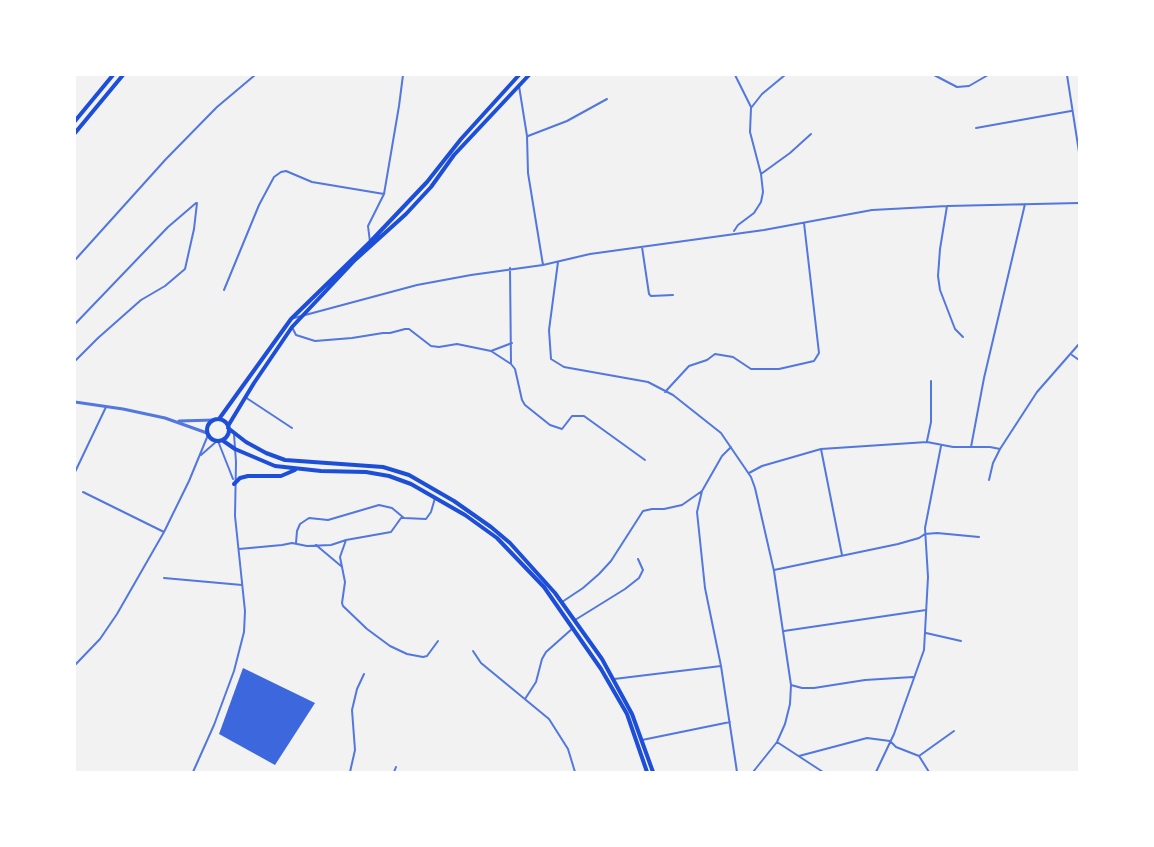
<!DOCTYPE html>
<html>
<head>
<meta charset="utf-8">
<style>
  body { margin:0 }
  #map { position:relative; width:1154px; height:847px; overflow:hidden; background:#f2f2f2; font-family:Ubuntu,sans-serif }
  canvas { display:block }
  .frame { position:absolute; inset:0; border:76px solid #fff; pointer-events:none }
</style>
</head>
<body>
<div id="map">
<canvas width="1154" height="847"></canvas>
<div class="frame"></div>
</div>
<script>
const ctx = document.querySelector('canvas').getContext('2d');
ctx.lineJoin = 'round';
function fill(path, color) { ctx.fillStyle = color; ctx.fill(path, 'evenodd'); }
const toPath = rows => new Path2D(rows.map(r => 'M' + r).join(''));
function strokePath(path, color, width, dash) { ctx.strokeStyle = color; ctx.lineWidth = width; ctx.lineCap = dash ? 'butt' : 'round'; ctx.setLineDash(dash || []); ctx.stroke(path); }
const building = toPath([
  [243,668,315,703,275,765,219,734]
]);
const minor = toPath([
  [735,75,751,107],
  [934,75,957,87,969,86,988,75],
  [1067,75,1079,152],
  [519,86,527,136,528,173,543,265],
  [976,128,1071,111],
  [528,136,567,121,607,99],
  [761,174,790,153,811,134],
  [947,206,940,249,938,276,940,290,955,329,963,337],
  [734,231,738,225,754,213,761,202,763,192,761,174,750,132,751,108,762,94,785,75],
  [370,242,368,226,384,194,399,106,403,75],
  [642,247,649,294,651,296,673,295],
  [75,260,166,159,217,107,255,75],
  [558,262,549,330,551,359,564,367,648,382,673,395,721,433,751,477,755,488,774,571,791,685,790,704,785,724,777,742,753,772],
  [510,268,511,364],
  [224,290,259,205,274,177,281,172,286,171,312,182,384,194],
  [294,318,417,285,471,275,543,265,590,254,764,230,872,210,947,206,1079,203],
  [75,324,168,227,196,203],
  [292,327,296,335,315,341,352,338,383,333,390,333,405,329,409,329,431,346,439,347,457,344,491,351,511,364,515,369,522,400,525,405,550,425,562,429,572,416,584,416,645,460],
  [491,351,512,343],
  [1072,355,1079,360],
  [75,361,98,338,141,300,165,286,185,269,194,229,197,203],
  [665,392,689,366,707,360,715,354,733,357,751,369,779,369,814,361,819,353,804,223],
  [245,397,292,428],
  [218,441,233,479],
  [927,441,931,422,931,381],
  [731,447,722,456,702,491,697,512,705,588,721,666,737,772],
  [971,447,984,378,1025,204],
  [821,449,842,555],
  [201,455,217,441],
  [75,472,106,407],
  [749,473,762,466,821,449,927,442,953,447,990,447,1000,449],
  [989,480,993,463,1000,449,1037,392,1079,344],
  [83,492,164,532],
  [346,540,340,557,345,582,342,603,343,606,367,629,390,646,407,654,423,657,427,656,438,641],
  [296,543,297,531,300,524,309,518,328,520,379,505,392,508,404,518,426,519,431,512,435,498],
  [316,545,341,566],
  [239,549,282,545,292,543,307,546,331,545,346,540,391,532,401,518,404,518],
  [774,570,898,544,919,538,925,534,937,533,979,537],
  [164,578,242,585],
  [562,602,583,588,599,574,611,561,643,511,652,509,664,509,682,505,702,491],
  [575,620,625,589,639,578,643,570,638,559],
  [784,631,926,610],
  [926,633,961,641],
  [473,651,481,663,549,719,568,749,575,772],
  [75,665,100,639,117,614,164,532,189,481,208,435],
  [614,679,721,666],
  [791,685,802,688,814,688,865,680,913,677],
  [525,699,536,682,542,659,546,652,573,628],
  [642,740,730,722],
  [777,742,823,772],
  [799,756,867,738,890,741,896,747,919,756],
  [193,772,214,725,234,671,244,632,245,611,235,516,236,462,234,434],
  [350,772,355,750,352,710,357,689,364,674],
  [394,772,396,767],
  [876,772,894,734,924,650,928,577,925,528,941,446],
  [929,772,919,756,954,731]
]);
const tertiary = toPath([
  [75,402,123,409,165,418,207,433],
  [179,421,214,420]
]);
const secondary = toPath([
  [75,121,113,75],
  [75,133,123,75]
]);
const primary = toPath([
  [219,419,291,319,370,242,427,182,461,139,519,75],
  '207 430a11 11 0 1 1 22 0a11 11 0 1 1-22 0Z',
  [228,426,254,383,292,327,355,260,406,214,431,187,454,155,529,75],
  [228,428,246,442,266,453,285,460,383,467,409,475,454,501,491,527,510,543,555,593,602,659,632,714,653,772],
  [222,440,235,449,275,466,321,471,366,472,389,476,411,484,465,515,497,538,544,587,601,669,627,714,647,772],
  [234,484,240,478,248,476,281,476,295,470]
]);
fill(building, '#3d67dc');
strokePath(minor, '#5277de', 2);
strokePath(tertiary, '#5277de', 3);
strokePath(secondary, '#1d4ed8', 4);
strokePath(primary, '#1d4ed8', 4);
</script>
</body>
</html>
